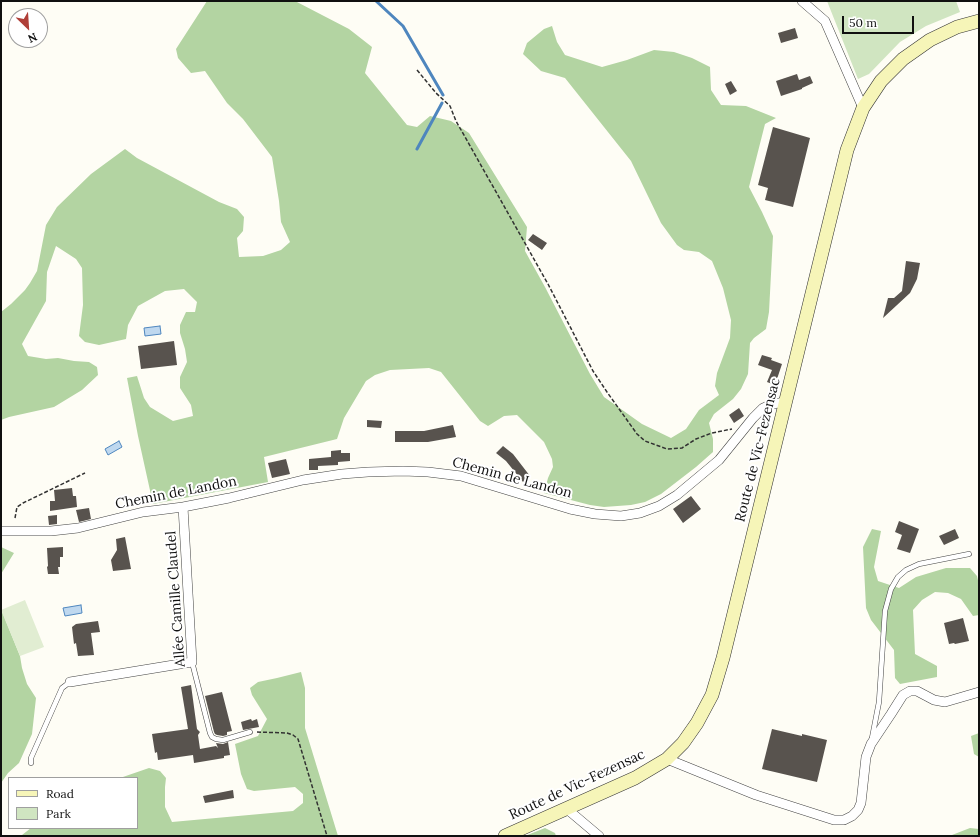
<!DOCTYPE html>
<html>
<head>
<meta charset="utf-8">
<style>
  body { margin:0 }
  #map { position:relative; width:980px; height:837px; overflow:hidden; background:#fefdf5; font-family:Lora,serif }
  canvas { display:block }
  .frame { position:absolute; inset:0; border:2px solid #101010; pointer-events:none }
  .legend { position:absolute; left:8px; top:777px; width:130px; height:52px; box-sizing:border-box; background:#fff; border:1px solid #9f9f9f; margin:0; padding:5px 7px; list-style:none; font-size:12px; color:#101010 }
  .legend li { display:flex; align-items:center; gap:8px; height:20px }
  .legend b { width:20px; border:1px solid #9f9f9f }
  .north { position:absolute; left:8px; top:8px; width:40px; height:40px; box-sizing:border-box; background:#fff; border:1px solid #9f9f9f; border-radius:50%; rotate:155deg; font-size:11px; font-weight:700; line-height:16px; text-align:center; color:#101010 }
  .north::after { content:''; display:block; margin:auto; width:14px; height:18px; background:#b03f38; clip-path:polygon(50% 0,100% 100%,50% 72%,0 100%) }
  .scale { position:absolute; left:842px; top:16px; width:72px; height:18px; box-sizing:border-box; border:2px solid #101010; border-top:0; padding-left:5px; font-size:12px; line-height:14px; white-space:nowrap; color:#101010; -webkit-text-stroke:3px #fff; paint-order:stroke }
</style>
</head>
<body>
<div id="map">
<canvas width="980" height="837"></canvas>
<div class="frame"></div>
<ul class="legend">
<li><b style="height:5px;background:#f6f5b8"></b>Road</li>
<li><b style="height:11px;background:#d0e5c1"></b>Park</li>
</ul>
<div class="north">N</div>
<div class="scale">50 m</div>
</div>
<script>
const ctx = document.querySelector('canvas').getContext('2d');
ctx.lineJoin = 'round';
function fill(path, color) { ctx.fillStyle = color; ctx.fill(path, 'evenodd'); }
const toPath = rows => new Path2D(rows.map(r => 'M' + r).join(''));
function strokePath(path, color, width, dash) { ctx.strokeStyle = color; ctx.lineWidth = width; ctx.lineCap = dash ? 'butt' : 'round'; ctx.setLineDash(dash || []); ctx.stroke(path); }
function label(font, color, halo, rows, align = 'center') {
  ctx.font = font + ' Lora,serif'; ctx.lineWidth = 4; ctx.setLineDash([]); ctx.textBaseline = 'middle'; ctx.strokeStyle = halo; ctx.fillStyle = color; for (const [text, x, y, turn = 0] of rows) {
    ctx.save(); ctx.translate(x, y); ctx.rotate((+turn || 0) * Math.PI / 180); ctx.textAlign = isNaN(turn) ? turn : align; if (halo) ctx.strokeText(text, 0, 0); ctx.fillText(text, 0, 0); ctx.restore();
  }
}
const green = toPath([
  [827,1,956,1,960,12,926,26,900,42,869,74,858,79]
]);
const forest = toPath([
  [207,1,295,1,349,29,372,47,365,73,407,125,417,127,430,116,451,121,469,133,527,227,525,251,545,287,590,374,604,397,642,424,671,438,686,429,699,410,719,395,715,386,717,373,730,338,731,320,723,288,712,261,699,252,684,250,677,245,661,223,631,161,565,78,541,71,523,54,527,43,544,29,552,26,557,42,565,55,602,67,627,60,654,50,674,52,692,58,710,67,711,90,721,105,746,106,776,118,765,124,749,187,762,212,773,236,769,312,766,329,754,338,750,343,748,374,741,389,733,399,714,414,709,423,713,439,713,452,696,467,661,494,645,502,631,505,604,507,590,505,544,493,548,478,553,467,552,459,544,442,517,415,504,416,488,426,480,421,441,372,429,368,390,370,375,375,366,381,344,418,337,439,264,457,268,482,153,504,138,436,127,378,137,376,144,398,150,407,173,421,193,416,191,405,180,388,180,377,187,362,185,349,180,333,180,325,186,312,195,312,197,302,184,289,165,291,138,306,128,325,126,339,99,345,85,342,79,336,83,305,82,268,76,259,56,246,47,272,46,301,22,344,28,356,46,359,58,358,74,361,89,362,97,367,98,375,82,390,54,407,9,417,1,420,1,312,11,304,25,290,30,283,37,271,46,225,57,207,91,174,125,149,137,158,219,202,237,209,244,217,243,231,237,238,239,257,263,256,281,250,290,242,281,222,279,201,272,157,243,119,227,103,205,71,191,73,178,58,176,49],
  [872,529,881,531,874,567,878,581,899,588,916,577,946,568,970,568,977,576,979,585,979,615,973,616,961,599,948,593,935,592,922,600,913,610,915,654,937,666,937,677,900,684,895,678,894,650,871,620,866,608,863,547],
  [1,547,14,553,1,574],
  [1,609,20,656,22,668,27,684,36,698,32,734,19,763,8,773,1,783],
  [301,672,305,688,305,728,338,836,22,836,22,835,31,828,137,828,137,778,120,778,149,768,160,771,166,778,165,787,165,807,172,822,293,811,303,803,303,794,295,787,254,791,247,789,241,774,235,744,258,736,267,719,252,695,250,688,258,682,277,678],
  [979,733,979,757,974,754,971,736],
  [545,828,555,833,556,836,525,836],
  [970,828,979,829,979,836,952,836,952,835]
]);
const pitch = toPath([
  [25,600,44,647,20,656,1,610]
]);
const water = toPath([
  [160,326,161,334,145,336,144,328,160,326],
  [119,441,122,447,108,455,105,449,119,441],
  [81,605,82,613,65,616,63,608,81,605]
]);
const stream = toPath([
  [376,1,403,26,443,95],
  [417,149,442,103]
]);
const building = toPath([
  [795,28,798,38,781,43,778,33],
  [797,74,799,80,810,76,813,83,802,88,802,89,781,96,776,81],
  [731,81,737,91,730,95,725,84],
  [773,127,810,138,793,207,765,200,768,188,758,185],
  [533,234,547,243,542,250,528,240],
  [906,261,920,263,917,279,910,293,883,318,888,298,894,298,902,291],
  [174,341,177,365,141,369,138,346],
  [762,355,772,358,771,360,782,364,775,385,767,382,772,370,758,365],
  [739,408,744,416,734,423,729,415],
  [367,420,382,421,381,428,367,427],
  [453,425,456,437,428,442,395,442,395,431,424,431],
  [503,446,513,454,530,476,523,482,506,461,496,453],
  [341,450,341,453,350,453,350,461,338,462,338,465,318,466,318,470,309,470,309,459,331,457,331,451],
  [286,459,290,474,272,478,268,463],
  [72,488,73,496,76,496,77,507,50,511,50,501,55,501,54,490],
  [691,496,701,509,683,523,673,509],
  [89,508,91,519,79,522,76,510],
  [57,515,57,524,49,525,48,516],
  [899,521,919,529,910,553,897,549,902,535,895,532],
  [955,529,959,538,944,545,939,536],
  [125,537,131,569,113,571,111,560,117,550,116,539],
  [63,547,63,557,60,557,60,567,58,567,59,574,48,574,47,567,48,566,47,548],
  [963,618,969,641,955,644,954,643,949,644,944,623],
  [98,621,100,632,91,633,94,655,78,656,76,643,74,644,72,627,76,624],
  [191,685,197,729,200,732,198,735,200,749,216,746,218,748,216,743,223,744,228,742,230,755,224,756,224,758,194,763,193,755,158,760,157,752,155,753,152,734,188,729,181,687],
  [222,692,232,731,227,732,227,735,223,736,217,735,215,734,214,732,205,696],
  [251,719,252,721,257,719,259,727,243,730,241,722],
  [772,729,802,736,802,734,827,740,817,782,762,769],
  [233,790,234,798,205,803,203,796]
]);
const path = toPath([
  [417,70,436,93,450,106,456,121,548,284,593,371,607,392,637,434,645,441,667,449,682,448,696,439,712,433,732,429],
  [15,518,17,507,23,503,85,473],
  [257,732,287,733,293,735,298,739,327,836]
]);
const service = toPath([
  [192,662,210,733,212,737,216,739,223,740,250,732],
  [872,738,879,702,885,611,891,589,898,577,906,570,919,564,969,554],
  [31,763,31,758,62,688,70,682]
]);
const minor = toPath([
  [802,1,825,21,863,108],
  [1,531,51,531,78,528,143,512,183,507,229,498,303,480,342,474,368,472,403,471,428,472,461,476,570,509,595,514,621,516,640,513,659,506,677,495,719,460,753,418,763,408,772,404,786,402],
  [70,682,192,662,183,507],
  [667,759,756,795,834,820,844,820,852,816,858,810,861,803,866,757,871,744,891,714,903,695,910,691,917,691,934,700,945,702,979,692],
  [567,809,599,836]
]);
const secondary = toPath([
  [505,836,635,778,667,759,683,743,697,723,712,695,723,658,847,150,863,108,881,81,903,59,930,40,957,27,979,21]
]);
const streetNames = [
  ["Route de Vic-Fezensac",758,450,-76],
  ["Chemin de Landon",512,478,15],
  ["Chemin de Landon",176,493,-11],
  ["Allée Camille Claudel",176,599,-94],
  ["Route de Vic-Fezensac",577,785,-25]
];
fill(green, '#d0e5c1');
fill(forest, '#b3d4a2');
fill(pitch, '#e1edd2');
fill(water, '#bfd8ef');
strokePath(water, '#4e86be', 1);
strokePath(stream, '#4e86be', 3);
fill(building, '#58534e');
strokePath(service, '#434343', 5.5);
strokePath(minor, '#434343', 10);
strokePath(secondary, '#323232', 14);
strokePath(path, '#323232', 1.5, [4, 2]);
strokePath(service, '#fff', 4.5);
strokePath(minor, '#fff', 9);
strokePath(secondary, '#f6f5b8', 13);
label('14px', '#101010', '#fff', streetNames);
</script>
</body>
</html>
